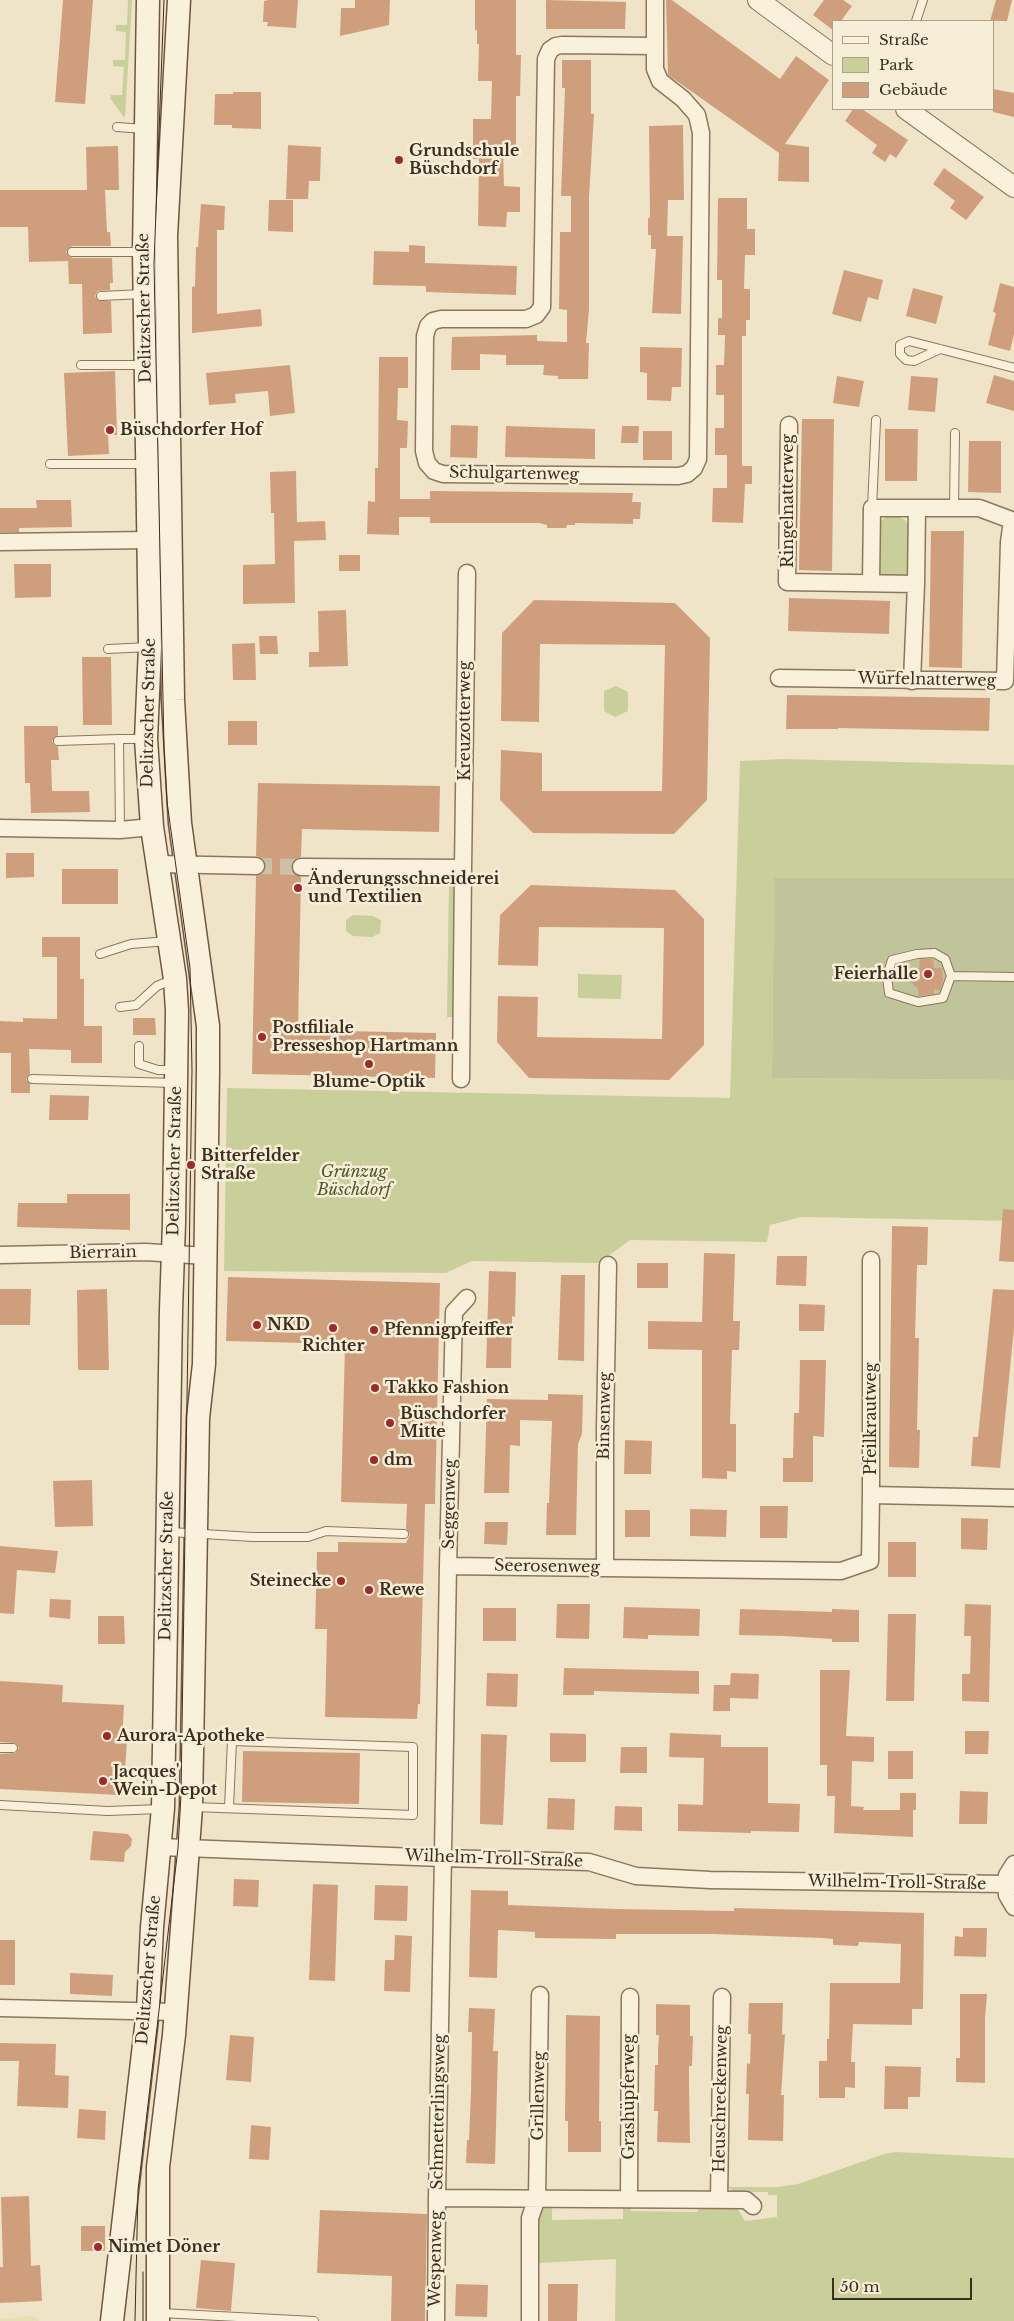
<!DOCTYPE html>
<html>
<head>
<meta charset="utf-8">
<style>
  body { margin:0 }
  #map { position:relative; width:1014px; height:2321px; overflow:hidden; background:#f0e4c8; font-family:"Libre Baskerville",serif }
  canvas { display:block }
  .legend { position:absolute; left:832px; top:20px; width:162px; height:90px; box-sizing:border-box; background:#f7eed8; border:1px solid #ada18e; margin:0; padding:6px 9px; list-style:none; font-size:15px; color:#3d2e20 }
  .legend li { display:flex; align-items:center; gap:10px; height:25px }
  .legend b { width:25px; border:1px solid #ada18e }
  .scale { position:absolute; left:832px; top:2278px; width:140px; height:22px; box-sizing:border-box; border:2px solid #3d2e20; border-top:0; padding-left:6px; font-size:15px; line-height:18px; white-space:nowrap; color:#3d2e20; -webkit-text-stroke:4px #f7eed8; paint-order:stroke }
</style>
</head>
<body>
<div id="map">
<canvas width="1014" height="2321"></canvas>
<ul class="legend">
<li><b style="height:6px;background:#faf1dc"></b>Straße</li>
<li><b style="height:14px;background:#c9cf9b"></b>Park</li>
<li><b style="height:14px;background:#cf9f7d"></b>Gebäude</li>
</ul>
<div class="scale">50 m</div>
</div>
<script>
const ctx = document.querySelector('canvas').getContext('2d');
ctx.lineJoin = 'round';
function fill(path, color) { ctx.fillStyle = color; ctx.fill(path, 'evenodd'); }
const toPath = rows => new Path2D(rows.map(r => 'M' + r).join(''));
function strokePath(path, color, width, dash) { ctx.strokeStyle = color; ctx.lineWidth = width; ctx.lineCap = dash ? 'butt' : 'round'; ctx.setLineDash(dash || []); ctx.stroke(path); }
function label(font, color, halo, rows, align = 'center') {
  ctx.font = font + ' "Libre Baskerville",serif'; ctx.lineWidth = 5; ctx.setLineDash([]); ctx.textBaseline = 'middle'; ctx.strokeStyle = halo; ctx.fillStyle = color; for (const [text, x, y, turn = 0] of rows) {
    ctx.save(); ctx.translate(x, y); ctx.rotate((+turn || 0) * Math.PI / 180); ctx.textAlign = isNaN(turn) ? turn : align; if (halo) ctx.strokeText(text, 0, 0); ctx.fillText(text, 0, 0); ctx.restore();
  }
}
const farmland = toPath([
  [33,2316,40,2321,0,2321,0,2319]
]);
const green = toPath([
  [128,0,132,0,125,117,123,116,110,98,111,95,122,95,124,67,113,66,113,60,125,60,126,32,116,31,116,25,127,25],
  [897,515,906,521,911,532,912,562,906,574,899,579,888,579,879,572,879,522,887,516],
  [616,686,628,692,628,711,615,717,604,711,604,691],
  [784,759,1014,765,1014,878,774,878,772,1078,1014,1080,1014,1221,801,1217,770,1225,767,1242,630,1240,599,1263,472,1261,446,1273,224,1271,227,1088,730,1098,740,761],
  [449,881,454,887,455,895,454,1017,447,1017],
  [353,915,373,916,381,920,380,933,372,937,353,936,346,931,346,920],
  [578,974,622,975,621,999,578,998],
  [896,2152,1014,2158,1014,2321,615,2321,616,2259,536,2263,537,2211,542,2205,552,2205,552,2220,623,2219,623,2206,630,2206,631,2211,698,2212,698,2205,735,2205,745,2221,777,2217,777,2195,768,2195,768,2192,734,2192,728,2187,778,2187,798,2184,884,2154]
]);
const cemetery = toPath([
  [774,878,1014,878,1014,1080,772,1078]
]);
const building = toPath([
  [63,0,93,0,85,104,55,102],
  [269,0,298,0,296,28,267,26,268,22,263,22,264,1],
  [355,0,390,0,389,25,340,36,341,8,355,8],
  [475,0,516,0,516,55,521,55,520,96,516,96,516,149,503,149,504,186,520,187,520,212,507,212,506,227,478,226,479,159,473,159,473,119,491,119,492,81,478,81,479,44,477,44,477,30,475,30],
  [546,0,626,2,625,29,546,29],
  [666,0,672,0,780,79,796,56,829,80,785,144,809,147,809,182,778,181,779,153,668,75],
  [824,0,843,0,852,6,841,21,833,21,833,30,813,15],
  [996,0,1012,0,1007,21,990,21],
  [562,60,591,60,591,114,594,114,589,197,589,310,586,343,589,343,588,379,558,379,558,376,543,375,544,365,506,365,506,355,480,354,480,370,451,370,452,337,537,335,537,341,567,342,567,310,559,309,560,232,571,232,571,196,561,196,565,88,562,88],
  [993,89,1014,93,1014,117,993,112],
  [233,92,261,92,261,129,232,128,232,125,214,125,215,94,233,94],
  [853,109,862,109,908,140,896,158,890,154,885,162,872,153,877,145,845,121],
  [683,125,684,200,668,200,667,236,683,236,681,314,652,313,656,249,651,249,651,235,648,235,648,218,650,218,649,126],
  [288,145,321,147,320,181,309,181,308,199,286,199],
  [118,146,119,190,105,190,107,232,110,232,111,246,72,246,66,252,72,258,112,258,113,283,110,283,110,290,98,291,95,296,99,301,111,301,112,333,83,334,82,284,69,284,68,261,29,262,28,227,0,227,0,190,87,190,86,147],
  [944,168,984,197,966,220,950,208,955,201,933,184],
  [718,198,747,198,747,229,755,229,755,255,745,255,744,289,750,289,750,320,746,320,746,336,742,336,742,466,752,466,752,484,745,484,743,523,712,522,713,488,727,488,727,455,715,455,715,428,724,428,724,395,716,395,716,365,724,365,725,335,718,335,718,318,722,318,722,280,717,280],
  [269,200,293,200,293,232,268,231],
  [201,204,225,206,224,230,217,230,217,314,261,309,262,326,192,333,192,287,195,286,196,247,198,247],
  [409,245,425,246,425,263,517,266,516,295,426,292,426,286,373,285,374,251,409,252],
  [844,270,883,280,878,300,868,297,861,322,832,314],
  [1000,283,1014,287,1014,334,1010,351,988,345,996,313,993,312],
  [913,288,943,296,936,324,906,316],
  [640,347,682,348,681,387,672,387,671,401,647,400,647,373,640,372],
  [379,357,408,357,408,388,398,388,397,420,408,421,407,448,400,448,400,499,430,499,430,491,633,493,632,502,641,502,640,519,633,519,633,524,575,523,575,525,567,525,566,528,547,528,547,525,539,523,430,523,430,517,399,517,399,535,367,534,368,501,375,502,375,468,378,468],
  [290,365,295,413,270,416,268,391,235,394,236,403,209,405,206,373],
  [115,371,117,435,108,435,109,454,68,456,64,373],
  [994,375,1014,381,1014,411,986,403],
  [837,376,864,381,859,407,833,403],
  [911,376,938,378,935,412,908,410],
  [802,419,834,419,832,571,799,570],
  [451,425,478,426,477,458,450,457],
  [506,426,595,429,595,459,505,457],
  [622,426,639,426,638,443,621,443],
  [885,429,918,429,917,481,885,481],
  [643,431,672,431,672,460,643,460],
  [969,441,1001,441,1001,493,968,492],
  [296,471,297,522,325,521,326,540,294,541,295,603,243,604,243,565,275,564,274,513,271,513,270,472],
  [36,500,71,500,72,527,19,528,19,532,0,532,0,508,37,508],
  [931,531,964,531,962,668,929,667],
  [339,555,360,555,360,571,339,571],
  [14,564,51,564,51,597,15,598],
  [789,598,890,601,889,634,788,631],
  [534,600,675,603,710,638,707,800,674,834,533,833,500,800,501,750,542,753,542,791,662,791,665,645,540,644,539,722,501,721,502,633],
  [346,610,348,666,309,667,309,652,319,652,318,611],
  [259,636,277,636,278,654,260,654],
  [255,643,256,680,233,680,232,644],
  [82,657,111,657,112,725,83,725],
  [787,695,990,698,989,731,838,728,838,729,786,729],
  [228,721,257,721,257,745,228,745],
  [24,726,58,726,58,735,52,741,54,744,58,747,59,760,51,760,52,791,89,791,90,812,31,813,30,783,25,783],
  [258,783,440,786,439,832,302,829,301,857,296,859,291,866,293,872,301,877,298,1030,436,1033,435,1078,252,1074,256,876,264,872,266,866,262,858,256,856],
  [6,853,34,853,34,877,6,878],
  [62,869,118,869,118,904,62,904],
  [531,885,675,890,704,919,704,1045,669,1080,529,1078,497,1042,498,996,538,997,537,1037,662,1039,664,928,539,927,538,966,498,965,500,915],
  [42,937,80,937,80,979,84,979,84,1026,102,1026,102,1063,71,1063,71,1050,29,1049,30,1074,26,1079,30,1084,30,1093,11,1093,11,1053,0,1053,0,1021,23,1022,23,1018,57,1019,57,957,42,957],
  [920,959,933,959,934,968,942,968,943,980,940,990,934,989,934,994,919,996,918,989,908,979,919,970],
  [133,1018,155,1018,156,1035,133,1035],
  [50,1095,89,1096,88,1120,49,1120],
  [67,1194,130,1194,130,1230,17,1227,18,1203,67,1203],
  [1003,1209,1014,1210,1014,1262,999,1261],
  [892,1226,928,1227,927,1265,917,1265,915,1338,919,1338,917,1430,920,1430,919,1468,889,1467],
  [704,1253,735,1254,733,1321,740,1321,739,1350,732,1350,730,1424,736,1424,736,1472,727,1471,727,1479,702,1478,702,1350,648,1349,648,1321,702,1322],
  [777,1256,807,1256,806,1286,776,1285],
  [637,1263,668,1263,668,1288,637,1288],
  [489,1271,516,1272,515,1317,512,1316,511,1368,486,1368],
  [561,1275,585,1275,584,1361,558,1360],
  [228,1277,440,1283,435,1504,425,1504,420,1704,418,1704,417,1719,325,1717,327,1629,315,1629,317,1552,338,1552,338,1542,406,1543,410,1534,406,1529,407,1504,341,1502,345,1344,226,1341],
  [0,1289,31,1289,30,1325,0,1325],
  [107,1289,109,1370,78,1370,77,1290],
  [993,1289,1014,1290,1014,1329,1000,1468,971,1466,973,1437,978,1437],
  [799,1304,825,1305,824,1331,799,1331],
  [800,1360,826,1360,824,1437,813,1436,813,1482,783,1482,783,1458,793,1458,794,1413,799,1413],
  [548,1394,583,1395,582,1434,578,1444,576,1535,546,1535,547,1503,549,1503,552,1421,520,1420,520,1446,510,1445,509,1493,484,1493,487,1399,548,1400],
  [625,1440,652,1441,651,1474,624,1474],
  [92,1480,93,1526,55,1527,53,1481],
  [760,1506,788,1506,787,1538,760,1538],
  [690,1509,727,1510,726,1537,690,1536],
  [625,1510,650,1510,650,1537,625,1537],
  [961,1518,988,1519,987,1550,961,1549],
  [485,1522,508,1522,507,1545,484,1544],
  [888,1542,916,1542,916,1577,888,1577],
  [0,1546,58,1551,55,1573,17,1570,14,1614,0,1613],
  [50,1599,71,1600,70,1619,49,1617],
  [557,1604,590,1604,589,1639,556,1638],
  [965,1604,991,1605,989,1702,962,1701,962,1674,970,1674,971,1636,964,1636],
  [624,1607,700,1609,699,1636,648,1635,648,1639,623,1638],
  [483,1608,516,1608,516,1641,483,1641],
  [740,1609,832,1612,832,1609,859,1610,859,1642,832,1642,832,1639,784,1636,739,1635],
  [888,1614,916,1614,914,1701,886,1701],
  [98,1616,124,1616,125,1644,98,1644],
  [564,1668,699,1671,699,1694,594,1691,594,1695,563,1695],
  [820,1670,850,1670,846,1736,874,1737,874,1762,852,1761,851,1806,864,1807,863,1810,900,1810,900,1793,916,1793,916,1810,913,1810,913,1837,834,1833,835,1796,827,1796,827,1765,820,1765],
  [487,1673,518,1674,517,1707,486,1706],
  [731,1673,759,1674,758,1699,730,1698,730,1711,713,1711,714,1685,730,1685],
  [0,1681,63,1685,62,1702,124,1705,122,1741,127,1741,125,1769,121,1769,119,1795,0,1789,0,1754,15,1753,19,1748,15,1743,0,1742],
  [965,1731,989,1731,988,1754,965,1754],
  [550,1733,586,1734,586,1762,550,1762],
  [670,1733,721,1735,721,1747,768,1747,768,1803,800,1804,799,1832,751,1831,751,1833,678,1831,678,1804,703,1805,704,1758,669,1757],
  [481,1734,507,1735,503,1825,480,1824],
  [621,1747,647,1747,647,1773,620,1773],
  [243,1751,360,1753,359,1804,242,1802],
  [888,1751,913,1751,913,1779,888,1779],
  [960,1791,988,1792,987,1824,959,1824],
  [548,1798,575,1799,574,1830,547,1829],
  [615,1806,642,1807,642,1831,614,1830],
  [93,1831,128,1834,132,1839,131,1846,125,1852,124,1862,90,1860],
  [234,1879,259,1880,258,1907,233,1906],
  [313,1884,338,1885,335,1981,309,1980],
  [375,1885,408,1886,407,1921,374,1920],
  [471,1890,508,1891,508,1905,617,1909,734,1911,734,1908,924,1913,923,2009,912,2009,912,2025,853,2024,851,2062,855,2062,855,2088,845,2087,845,2098,819,2098,819,2061,827,2061,827,2039,829,2039,830,1983,900,1983,901,1944,859,1942,858,1946,833,1945,833,1939,822,1938,713,1934,616,1934,616,1939,535,1938,535,1932,498,1930,497,1978,469,1977],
  [963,1928,987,1928,986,1957,954,1956,955,1936,963,1937],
  [395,1935,412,1936,410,1992,384,1991,385,1960,394,1960],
  [0,1940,15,1940,15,1985,0,1985],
  [70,1973,113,1975,112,1996,70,1994],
  [960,1994,987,1994,985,2019,985,2083,956,2082,956,2058,960,2058],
  [749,2003,783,2003,782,2035,785,2034,782,2080,781,2095,784,2095,783,2141,748,2140,749,2094,746,2094,747,2063,750,2064,751,2034,748,2034],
  [656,2004,690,2005,690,2036,693,2036,692,2066,689,2066,689,2081,690,2143,657,2142,658,2111,654,2111,655,2065,658,2065,658,2049,659,2035,656,2035],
  [469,2008,495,2009,493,2051,498,2051,495,2164,466,2163,467,2140,469,2140,471,2091,472,2032,468,2032],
  [566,2015,600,2016,599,2121,601,2121,601,2152,568,2152,568,2121,565,2121],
  [230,2035,254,2037,251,2082,226,2080],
  [0,2043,56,2044,55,2075,69,2076,68,2108,17,2106,19,2061,0,2061],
  [885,2066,921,2067,920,2097,908,2097,908,2109,884,2109],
  [79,2109,106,2111,105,2140,77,2138],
  [251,2125,271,2127,269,2160,249,2159],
  [29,2196,31,2266,40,2265,42,2301,0,2303,0,2267,3,2267,1,2197],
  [320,2210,427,2214,425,2321,391,2321,392,2276,317,2273],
  [81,2226,105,2226,105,2251,81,2251],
  [201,2260,235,2263,231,2311,196,2308],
  [456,2284,488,2285,487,2317,455,2316],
  [548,2284,578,2284,577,2321,548,2321]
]);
const minorTunnel = toPath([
  [256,866,301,867]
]);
const service = toPath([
  [916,21,923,0],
  [117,127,145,129],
  [72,252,142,252],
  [101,296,143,294],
  [940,349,914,361,906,360,900,354,900,345,909,341,1014,368],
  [81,365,144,365],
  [50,464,145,464],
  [872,508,876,420],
  [954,508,955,433],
  [108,649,149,647],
  [58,741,119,739],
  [120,830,119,739,144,739],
  [934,953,945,959,951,976,943,998,918,1002,889,993,887,976,892,960,917,954,934,953],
  [100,954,131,944,168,941],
  [951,976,1014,977],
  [120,1007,136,1005,157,986,172,980],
  [139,1046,139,1064,158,1070,173,1070],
  [32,1079,175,1083],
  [170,1532,253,1537,308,1537,326,1531,404,1534],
  [0,1748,13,1748],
  [0,1805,108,1811,160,1809],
  [193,1807,413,1815,413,1747,232,1741,229,1807],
  [161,2313,314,2321]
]);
const minor = toPath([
  [654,46,562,45,556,46,550,50,546,59,542,307,536,315,526,319,441,319,433,321,428,326,425,336,424,451,427,463,434,471,443,474,678,476,687,474,694,468,698,459,701,133,697,115,683,99,660,81,655,69,655,0],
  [789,425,787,582,916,584,917,508,979,508,1014,521],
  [0,542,149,540],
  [871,582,872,508,917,508],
  [779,678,1005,681,1009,542,1012,521],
  [912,681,916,584],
  [0,828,120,830,152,827],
  [158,864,256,866],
  [301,867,463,868,461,1079],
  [463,868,467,573],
  [0,1255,146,1252,206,1256],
  [871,1260,871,1495,1014,1498],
  [448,1566,454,1312,467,1298],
  [605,1568,605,1429,608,1265],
  [160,1847,442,1858,589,1862,636,1876,710,1880,1006,1884],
  [1014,1864,1007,1875,1006,1884,1007,1895,1014,1907],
  [0,2008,176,2012],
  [629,2198,630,1997],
  [719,2200,722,1997],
  [753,2206,746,2200,437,2198,448,1566,841,1571,870,1561,871,1495],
  [436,2321,437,2198],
  [530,2321,530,2218,537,2198,540,1995]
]);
const tertiary = toPath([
  [758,0,833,55],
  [906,109,1014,187]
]);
const secondary = toPath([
  [112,2321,148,2010,152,1927,163,1808,171,1310,174,1223,177,1011,175,979,152,827,146,739,150,647,144,252,148,0],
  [158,2321,158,2167,174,2035,191,1807,198,1418,204,1364,208,1070,208,1026,180,823,173,700,166,236,179,0]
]);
const tram = toPath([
  [143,2272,143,2321],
  [135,2321,138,2190,178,1848,181,1795,192,1070,190,968,167,802,164,748,154,264,164,0]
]);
const markers = [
  [399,160,5,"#9e2a2b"],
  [110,430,5,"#9e2a2b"],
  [298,888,5,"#9e2a2b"],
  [928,974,5,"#9e2a2b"],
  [262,1037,5,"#9e2a2b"],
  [369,1064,5,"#9e2a2b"],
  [191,1165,5,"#9e2a2b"],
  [257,1325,5,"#9e2a2b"],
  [333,1328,5,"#9e2a2b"],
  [374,1330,5,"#9e2a2b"],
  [375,1388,5,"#9e2a2b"],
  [390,1423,5,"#9e2a2b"],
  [374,1460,5,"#9e2a2b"],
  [341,1581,5,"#9e2a2b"],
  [369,1590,5,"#9e2a2b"],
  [107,1736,5,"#9e2a2b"],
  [103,1781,5,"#9e2a2b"],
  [98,2247,5,"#9e2a2b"]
];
const poiNames = [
  ["Grundschule",409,151],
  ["Büschdorf",409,169],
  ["Büschdorfer Hof",120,430],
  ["Änderungsschneiderei",308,879],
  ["und Textilien",308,897],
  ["Feierhalle",918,974,"right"],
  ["Postfiliale",272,1028],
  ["Presseshop Hartmann",272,1046],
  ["Blume-Optik",369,1082,"center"],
  ["Bitterfelder",201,1156],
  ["Straße",201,1174],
  ["NKD",267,1325],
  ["Pfennigpfeiffer",384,1330],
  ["Richter",333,1346,"center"],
  ["Takko Fashion",385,1388],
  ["Büschdorfer",400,1414],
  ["Mitte",400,1432],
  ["dm",384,1460],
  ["Steinecke",331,1581,"right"],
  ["Rewe",379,1590],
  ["Aurora-Apotheke",117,1736],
  ["Jacques'",113,1772],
  ["Wein-Depot",113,1790],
  ["Nimet Döner",108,2247]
];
const streetNames = [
  ["Delitzscher Straße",145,308,-91],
  ["Schulgartenweg",514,474,1],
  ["Ringelnatterweg",788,501,-90],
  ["Würfelnatterweg",927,680,1],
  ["Delitzscher Straße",149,713,-89],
  ["Kreuzotterweg",465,721,-90],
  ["Delitzscher Straße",175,1161,-89],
  ["Bierrain",103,1253,-1],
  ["Binsenweg",605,1416,-89],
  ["Pfeilkrautweg",871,1419,-90],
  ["Seggenweg",450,1504,-89],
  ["Delitzscher Straße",167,1566,-89],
  ["Seerosenweg",547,1567,1],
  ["Wilhelm-Troll-Straße",494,1859,2],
  ["Wilhelm-Troll-Straße",897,1883,1],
  ["Delitzscher Straße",149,1970,-85],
  ["Grillenweg",539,2096,-89],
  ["Grashüpferweg",629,2097,-90],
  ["Heuschreckenweg",721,2099,-89],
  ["Schmetterlingsweg",439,2112,-89],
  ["Wespenweg",436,2259,-89]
];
const parkNames = [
  ["Grünzug",354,1172],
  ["Büschdorf",354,1190]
];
fill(farmland, '#e6deb5');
fill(green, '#c9cf9b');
fill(cemetery, '#bfc49a');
fill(building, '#cf9f7d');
strokePath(minorTunnel, '#ccc0a6', 16, [16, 8]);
strokePath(service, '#8d765c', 10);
strokePath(minor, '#8d765c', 19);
strokePath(tertiary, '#8d765c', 22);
strokePath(secondary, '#6f573f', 25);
strokePath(service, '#faf1dc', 8);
strokePath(minor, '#faf1dc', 16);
strokePath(tertiary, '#faf1dc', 20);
strokePath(secondary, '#faf1dc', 22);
strokePath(tram, '#3d2e20', 1);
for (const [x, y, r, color] of markers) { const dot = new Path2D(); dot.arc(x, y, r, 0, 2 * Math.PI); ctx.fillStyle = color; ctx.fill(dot); strokePath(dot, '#f7eed8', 2); }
label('bold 16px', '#3d2e20', '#f7eed8', poiNames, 'left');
label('16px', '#3d2e20', '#f7eed8', streetNames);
label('italic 16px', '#4d5a26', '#f7eed8', parkNames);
</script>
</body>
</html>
